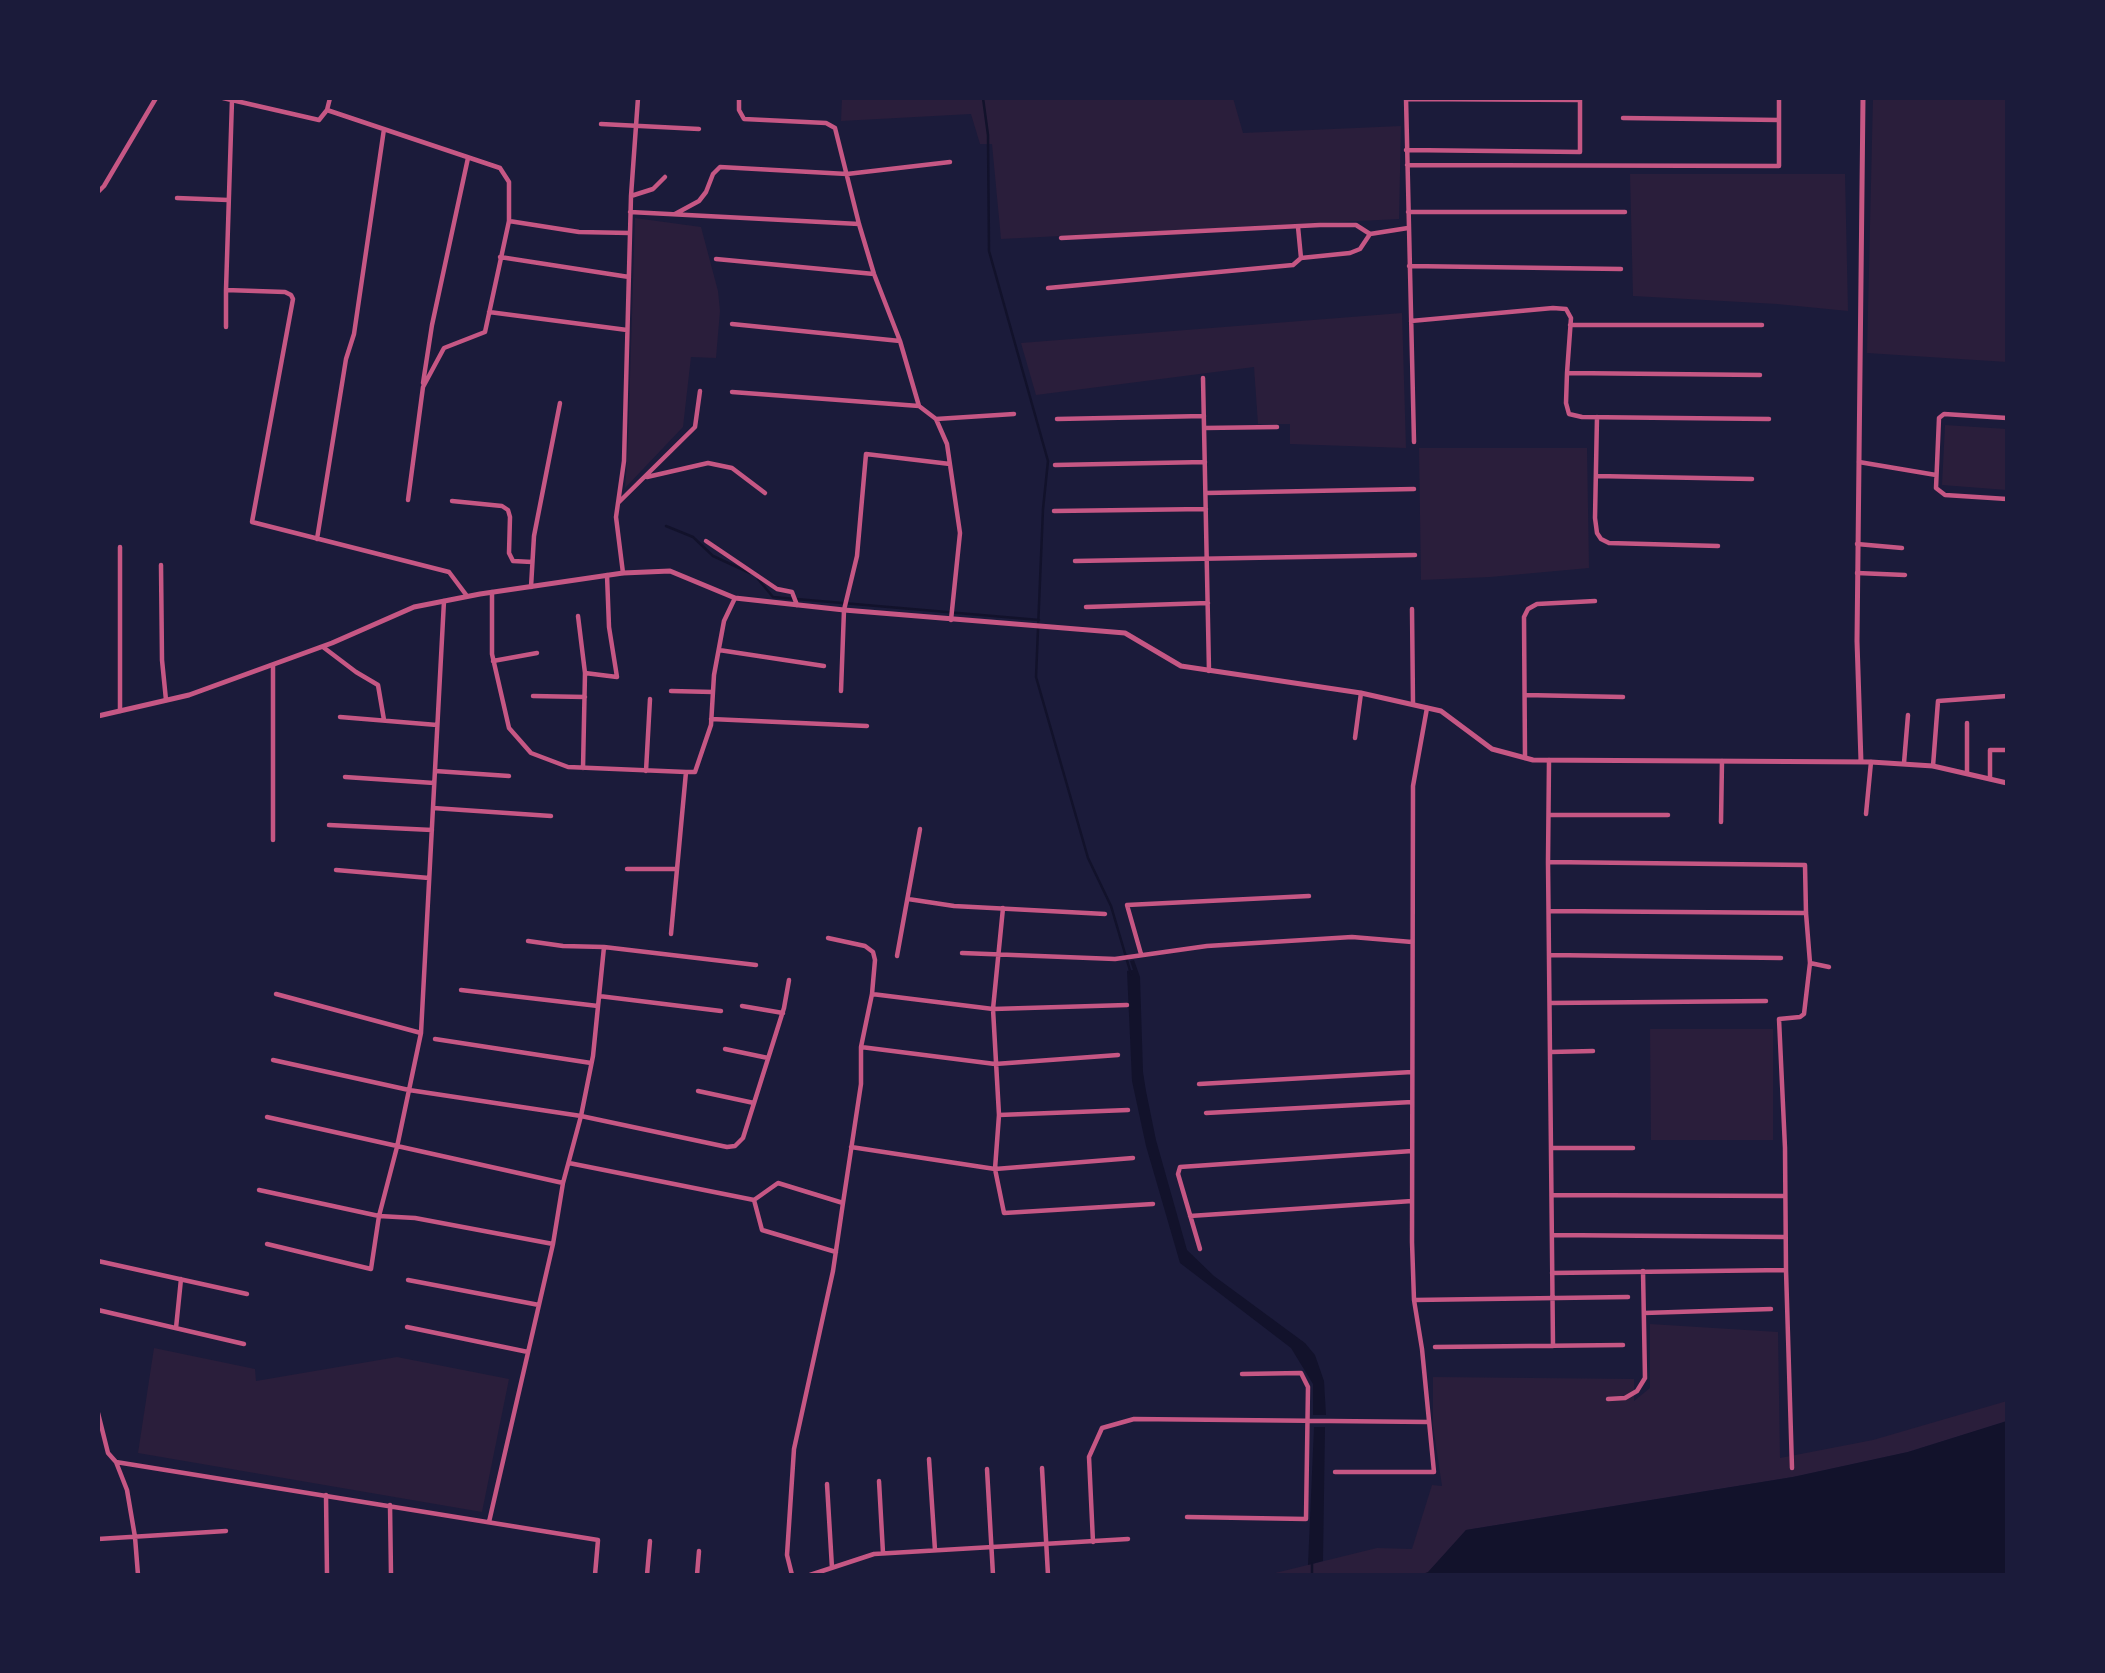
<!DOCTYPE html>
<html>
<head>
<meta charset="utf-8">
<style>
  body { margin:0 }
  #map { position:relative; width:2105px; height:1673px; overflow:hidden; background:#1b1b3a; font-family:"Alegreya Sans",sans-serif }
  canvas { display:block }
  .frame { position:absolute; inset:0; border:100px solid #1b1b3a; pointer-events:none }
</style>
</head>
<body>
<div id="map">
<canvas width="2105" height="1673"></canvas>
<div class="frame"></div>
</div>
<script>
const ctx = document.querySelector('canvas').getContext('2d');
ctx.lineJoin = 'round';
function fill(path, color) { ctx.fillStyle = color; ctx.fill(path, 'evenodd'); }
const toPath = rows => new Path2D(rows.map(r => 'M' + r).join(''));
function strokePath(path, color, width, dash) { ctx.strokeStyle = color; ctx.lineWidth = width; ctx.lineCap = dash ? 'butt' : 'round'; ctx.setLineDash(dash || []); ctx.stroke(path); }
const green = toPath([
  [842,98,1233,98,1243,133,1401,126,1399,219,1001,239,992,144,980,144,971,114,841,121],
  [1873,98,2007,98,2007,362,1867,353],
  [1630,174,1845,174,1848,311,1777,304,1633,296],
  [635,218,701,227,718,291,720,311,716,358,691,357,683,427,625,488,628,443],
  [1402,313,1406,448,1290,444,1290,424,1258,424,1254,367,1036,395,1021,343],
  [1945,425,2007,429,2007,490,1942,485],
  [1419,448,1587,448,1589,568,1490,577,1421,580],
  [1650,1029,1773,1029,1773,1140,1651,1140],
  [1650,1324,1778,1332,1780,1458,1873,1440,2007,1401,2007,1421,1908,1452,1793,1477,1466,1530,1428,1573,1420,1575,1267,1575,1377,1548,1412,1549,1432,1485,1442,1486,1433,1426,1433,1377,1634,1379,1634,1401,1650,1388],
  [154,1348,255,1369,256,1381,397,1357,509,1379,482,1512,138,1453]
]);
const water = toPath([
  [1134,960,1140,977,1143,1072,1146,1091,1156,1140,1187,1250,1214,1276,1305,1343,1315,1355,1324,1381,1326,1415,1313,1415,1313,1384,1291,1348,1180,1263,1146,1146,1132,1081,1127,971,1133,970,1130,961],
  [2007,1421,2007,1575,1420,1575,1428,1572,1466,1530,1793,1477,1908,1452],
  [1314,1427,1325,1427,1323,1561,1308,1565]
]);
const stream = toPath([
  [983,98,988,135,989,251,1048,461,1043,509,1036,677,1088,858,1111,906,1131,974],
  [666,526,693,537,713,556,750,573],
  [758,579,773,597,1039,620],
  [1312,1575,1312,1564]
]);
const minor = toPath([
  [223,98,319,120,327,110,330,98],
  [739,98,739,110,744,119,826,123,835,128,859,224,874,274,900,341,919,406,936,419,947,444,960,533,951,620],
  [1406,98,1414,442],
  [1406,99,1580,100],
  [232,100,226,290,285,292,291,295,293,299,252,522,449,572,467,596],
  [327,110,500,168,509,182,509,221,485,332,444,348,423,387,408,500],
  [1623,118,1779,120],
  [601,124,699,129],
  [1406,150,1580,152,1580,98],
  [1407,165,1779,166,1779,98],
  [98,192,104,186,156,98],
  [631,196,653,189,665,177],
  [177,198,228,200],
  [630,212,859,224],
  [1408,212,1625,212],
  [675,214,699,201,706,192,713,174,720,167,847,174,950,162],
  [509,221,579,232,630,233],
  [1298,227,1301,258],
  [1061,238,1320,225,1356,225,1370,234,1408,228],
  [500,257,629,277],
  [716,259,874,274],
  [1409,266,1621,269],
  [1048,288,1293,265,1301,258,1350,253,1360,249,1370,234],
  [226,290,226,327],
  [489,312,627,330],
  [1411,321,1553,308,1566,309,1571,318,1567,373,1566,403,1569,414,1582,417,1769,419],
  [732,324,900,341],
  [1570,325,1762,325],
  [1567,373,1760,375],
  [1203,378,1209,671],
  [423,383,432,325,468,158],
  [732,392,919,406],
  [1597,417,1595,518,1597,533,1601,539,1609,543,1718,546],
  [2007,418,1944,414,1939,418,1936,488,1945,495,2007,499],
  [936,419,1014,414],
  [1057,419,1204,416],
  [1204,428,1277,427],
  [1859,462,1936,475],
  [1055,465,1205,462],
  [1596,476,1752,479],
  [647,477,708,463,732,468,765,493],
  [1206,493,1414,489],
  [452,501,502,506,508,510,510,517,509,553,513,561,532,562],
  [618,503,695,427,700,391],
  [1054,511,1206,509],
  [317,539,346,359,354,334,384,129],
  [706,541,777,589,792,592,797,605],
  [1857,544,1902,548],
  [120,547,120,711],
  [1075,561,1415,555],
  [161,565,162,660,166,700],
  [623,573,616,517,624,461,631,196,638,98],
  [1857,573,1905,575],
  [531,587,534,536,560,403],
  [492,592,492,654,509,728,531,753,568,767,686,772,695,772,711,725,714,675,724,621,735,598],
  [1086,607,1208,603],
  [1412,609,1413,704],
  [578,616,585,673],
  [323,647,356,672,378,685,384,720],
  [719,650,824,666],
  [493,661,537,653],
  [671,691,713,692],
  [841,691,844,610,857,556,866,454,950,464],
  [1525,695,1623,697],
  [533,696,585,697],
  [340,717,437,725],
  [711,719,867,726],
  [1355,738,1361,693],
  [1525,758,1524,617,1528,609,1537,604,1595,601],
  [1549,760,1548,862,1553,1346],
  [1904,763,1908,715],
  [1933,766,1938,701,2007,696],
  [583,768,585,673,617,677,609,627,607,575],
  [435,771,509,776],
  [646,771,650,699],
  [1967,773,1967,723],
  [345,777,434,783],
  [1990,779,1990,750,2007,750],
  [433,808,551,816],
  [1866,814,1871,762],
  [1549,815,1668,815],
  [1721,822,1722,761],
  [329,825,432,830],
  [273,840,273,665],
  [1548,862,1805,865,1806,913,1810,963,1804,1014,1800,1017,1779,1019,1785,1148,1786,1270,1552,1273],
  [627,869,676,869],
  [336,870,429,878],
  [908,899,954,906,1105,914],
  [1003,908,993,1009,999,1115,995,1169,1004,1213,1153,1204],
  [1549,911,1806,913],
  [671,934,686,772],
  [528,941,563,946,604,947,756,965],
  [604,947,593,1056,581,1116,727,1147,735,1146,743,1138,784,1008,789,980],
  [962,953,1115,959,1207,946,1352,937,1412,942],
  [1141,954,1127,905,1309,896],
  [1549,955,1781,958],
  [897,956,920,829],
  [1810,963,1829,967],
  [461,990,598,1006],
  [276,994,421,1033],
  [872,994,993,1009,1127,1005],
  [599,996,721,1011],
  [1550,1003,1766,1001],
  [742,1006,783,1013],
  [435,1039,591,1063],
  [861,1047,995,1064,1118,1055],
  [725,1049,768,1058],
  [1551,1052,1593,1051],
  [273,1060,409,1090,581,1116,563,1183,553,1244,489,1522],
  [1199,1084,1412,1072],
  [698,1091,754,1103],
  [1206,1113,1412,1102],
  [999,1115,1128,1110],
  [267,1117,563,1183],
  [851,1147,995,1169,1133,1158],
  [1551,1148,1633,1148],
  [569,1163,754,1200,778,1183,843,1203,861,1084,861,1047,872,994,875,960,873,952,865,946,828,938],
  [259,1190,379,1216,415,1218,553,1244],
  [1552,1195,1785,1196],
  [754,1200,762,1230,836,1252],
  [1190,1216,1412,1201],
  [1552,1235,1784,1237],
  [267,1244,371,1269,379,1216,397,1147,421,1033,444,601],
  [1200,1249,1178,1174,1180,1167,1412,1151],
  [98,1261,247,1294],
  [1786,1270,1792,1468],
  [408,1280,539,1305],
  [1414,1300,1628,1297],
  [98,1310,244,1344],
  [1644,1313,1771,1309],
  [407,1327,528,1352],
  [176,1328,181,1279],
  [1435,1347,1623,1345],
  [1608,1399,1625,1398,1637,1391,1645,1378,1643,1271],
  [98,1413,108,1453,116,1462,127,1490,135,1537,138,1575],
  [929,1459,935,1550],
  [116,1462,598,1540,595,1575],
  [1042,1468,1048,1575],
  [987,1469,993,1575],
  [1335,1472,1434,1472,1422,1349,1414,1300,1412,1242,1413,786,1427,708],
  [879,1481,883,1553],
  [827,1484,832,1568],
  [326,1495,327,1575],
  [390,1505,391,1575],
  [1187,1517,1306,1519,1308,1387,1301,1373,1242,1374],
  [98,1539,226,1531],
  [1093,1542,1089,1457,1102,1428,1134,1419,1428,1422],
  [647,1575,650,1541],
  [697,1575,699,1551],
  [792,1575,787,1555,794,1449,833,1271,843,1203],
  [810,1575,874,1554,1128,1539]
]);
const tertiary = toPath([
  [98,716,189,695,332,643,414,607,480,594,623,573,670,571,735,598,844,610,1125,633,1181,666,1361,693,1441,711,1492,749,1533,760,1871,762,1933,766,2007,783],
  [1861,762,1857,641,1863,98]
]);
fill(green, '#2a1e3b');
fill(water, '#12122b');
strokePath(stream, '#12122b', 2.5);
strokePath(minor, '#c65784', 4.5);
strokePath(tertiary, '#c65784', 5);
</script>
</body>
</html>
